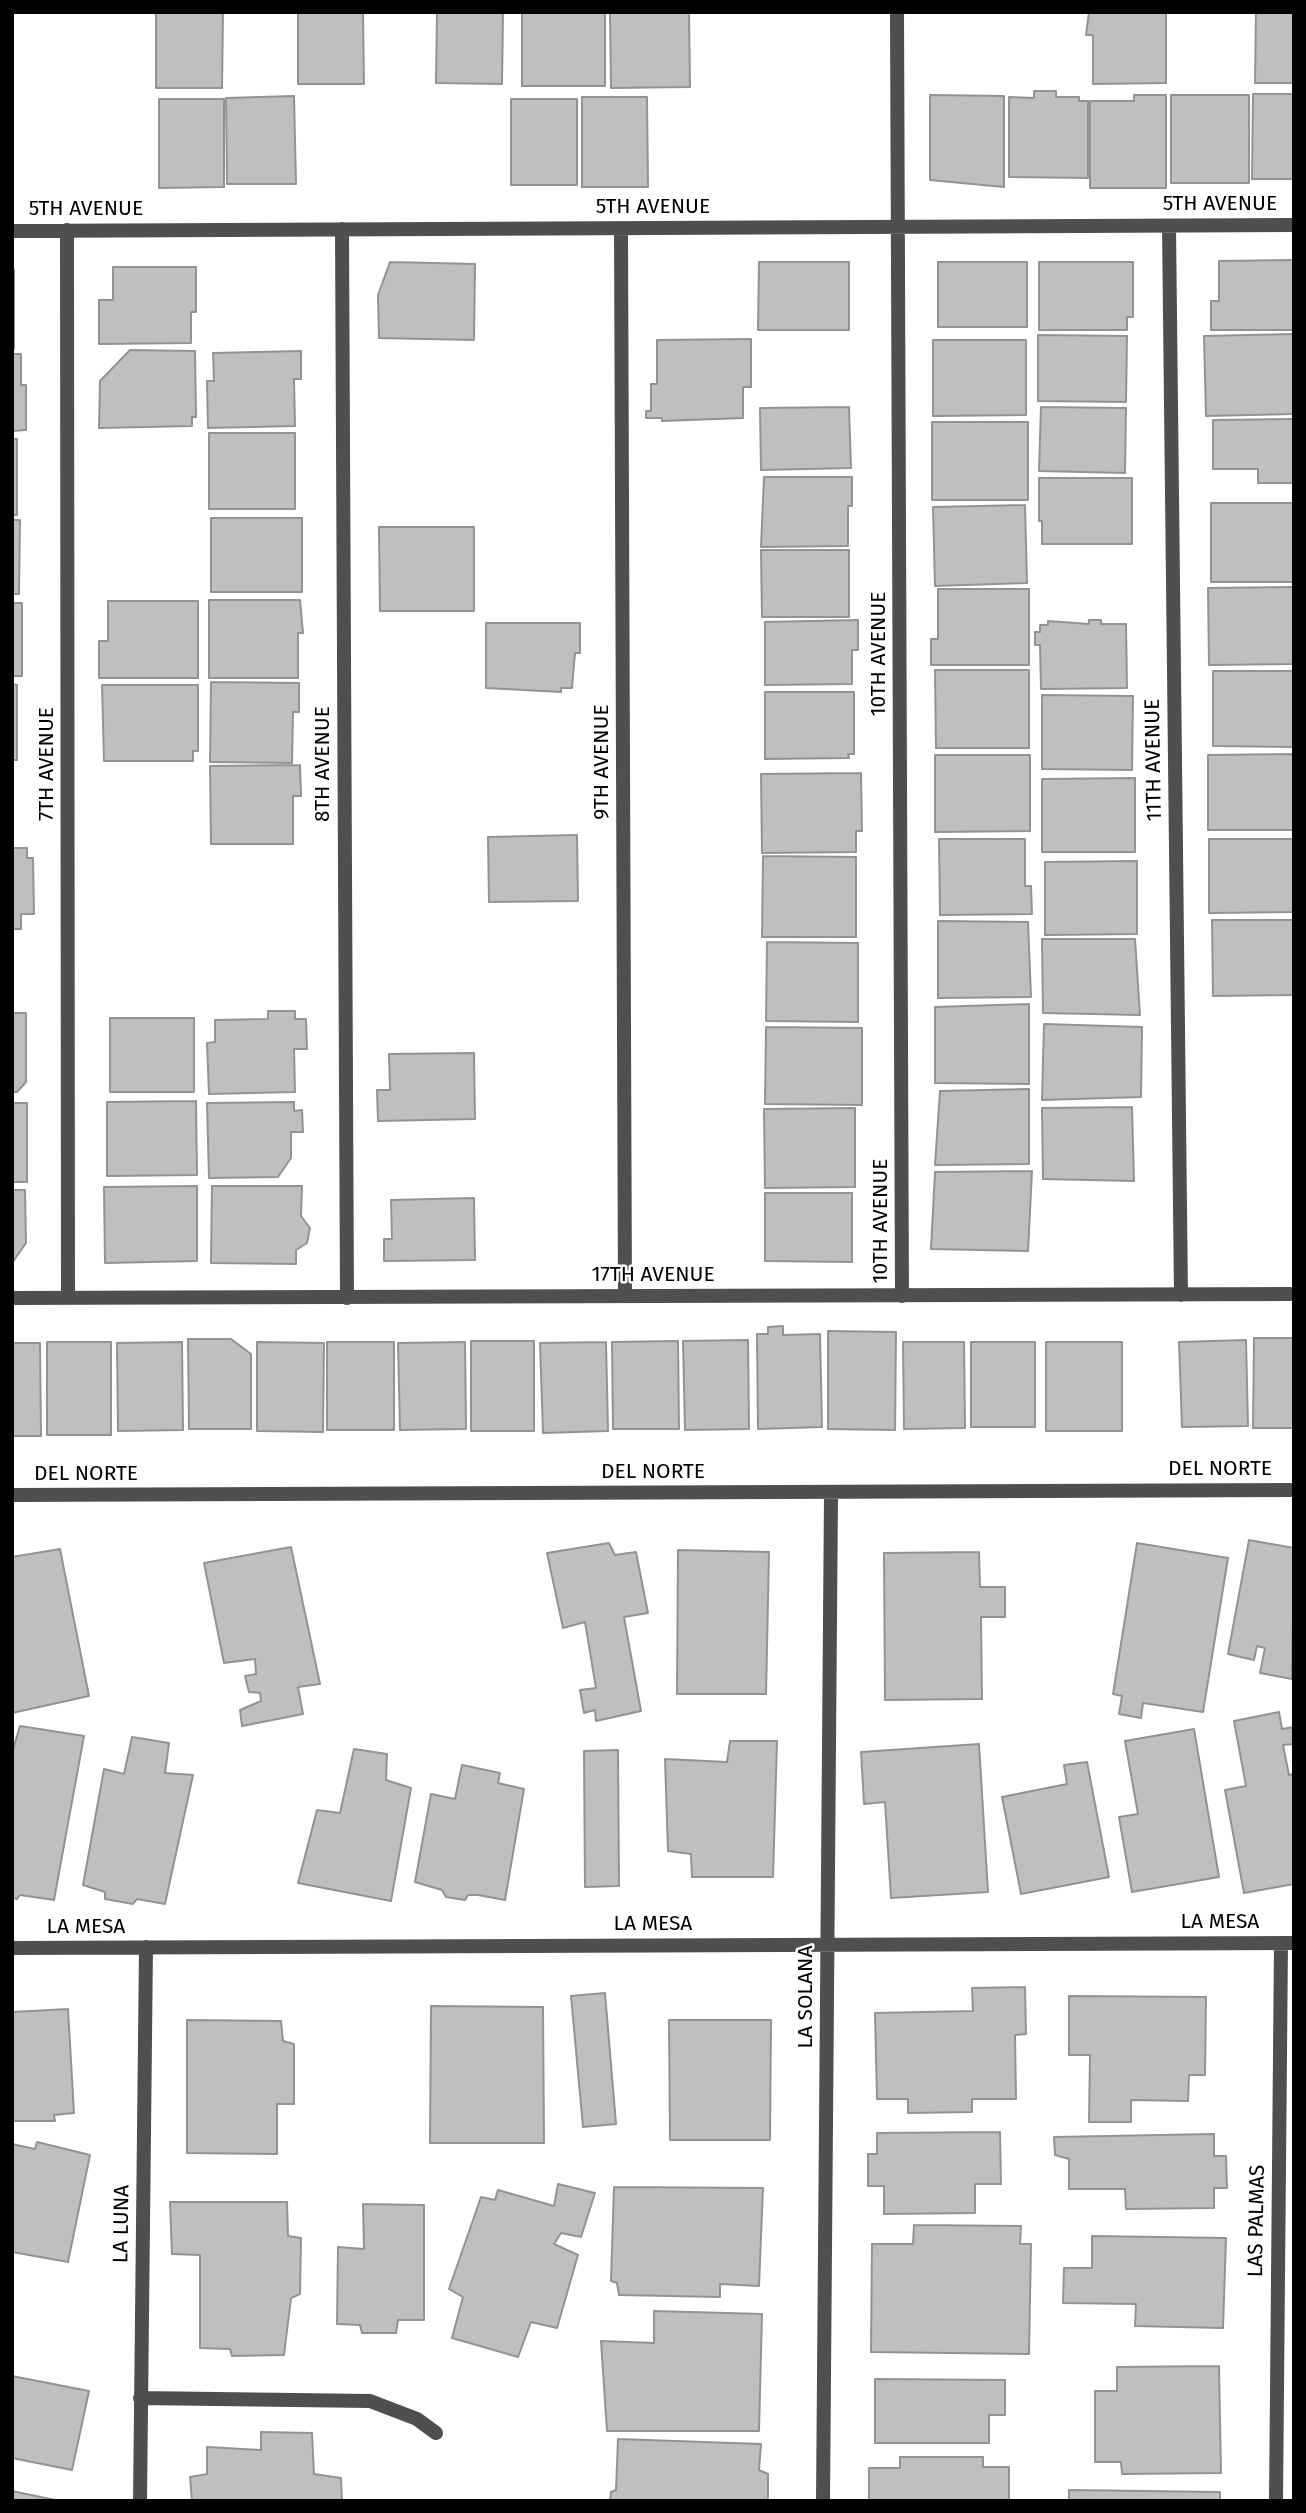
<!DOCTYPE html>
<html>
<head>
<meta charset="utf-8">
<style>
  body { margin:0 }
  #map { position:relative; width:1306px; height:2513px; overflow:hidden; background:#fff; font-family:"Fira Sans",sans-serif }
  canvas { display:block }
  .frame { position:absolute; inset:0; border:14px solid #000; pointer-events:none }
</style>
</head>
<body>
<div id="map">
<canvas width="1306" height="2513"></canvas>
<div class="frame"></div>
</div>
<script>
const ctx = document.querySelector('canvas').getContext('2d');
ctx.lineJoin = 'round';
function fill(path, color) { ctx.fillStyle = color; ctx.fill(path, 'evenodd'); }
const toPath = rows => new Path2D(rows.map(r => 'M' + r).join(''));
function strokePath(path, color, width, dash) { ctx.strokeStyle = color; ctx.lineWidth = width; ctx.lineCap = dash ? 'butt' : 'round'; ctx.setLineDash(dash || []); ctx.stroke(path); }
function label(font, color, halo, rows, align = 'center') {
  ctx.font = font + ' "Fira Sans",sans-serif'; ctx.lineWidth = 5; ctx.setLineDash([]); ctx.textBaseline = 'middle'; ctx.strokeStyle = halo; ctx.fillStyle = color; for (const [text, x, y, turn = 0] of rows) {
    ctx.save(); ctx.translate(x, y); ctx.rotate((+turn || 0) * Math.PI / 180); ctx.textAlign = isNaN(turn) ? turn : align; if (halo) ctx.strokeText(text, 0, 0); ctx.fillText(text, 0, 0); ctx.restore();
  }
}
const building = toPath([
  [156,12,223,12,222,88,156,88,156,12],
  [298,12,363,12,364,84,298,84,298,12],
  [437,12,503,12,502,84,436,83,437,12],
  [522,12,605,12,605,86,522,86,522,12],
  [610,12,689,12,690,87,611,88,610,12],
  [1089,12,1166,12,1166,83,1093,84,1093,35,1086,35,1089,12],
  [1256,12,1294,12,1294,83,1255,83,1256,12],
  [1034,91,1056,91,1056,97,1079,97,1079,101,1088,101,1088,178,1009,177,1009,97,1034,98,1034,91],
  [1253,94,1294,94,1294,179,1252,179,1253,94],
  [930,95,1004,96,1004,187,930,180,930,95],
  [1134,95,1166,95,1166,188,1090,188,1090,101,1134,101,1134,95],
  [1171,95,1249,95,1249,183,1171,183,1171,95],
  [294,96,296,184,227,184,226,98,294,96],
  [582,97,647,97,648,187,582,187,582,97],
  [159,99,224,99,224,187,159,188,159,99],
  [511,99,577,99,577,185,511,185,511,99],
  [1294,260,1294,330,1211,330,1211,301,1219,301,1219,261,1294,260],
  [390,262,475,264,474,340,379,338,378,295,390,262],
  [759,262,849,262,849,330,758,330,759,262],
  [938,262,1027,262,1027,327,938,327,938,262],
  [1039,262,1133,262,1133,317,1127,317,1127,330,1039,330,1039,262],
  [113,267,196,267,196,312,191,312,191,343,99,344,99,300,113,300,113,267],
  [12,270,14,270,14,349,12,349,12,270],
  [1294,334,1294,414,1206,416,1204,336,1294,334],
  [1038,335,1127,336,1126,402,1038,401,1038,335],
  [751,339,751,387,743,387,743,418,662,421,662,418,646,418,646,411,651,411,651,384,657,384,657,340,751,339],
  [933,340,1026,340,1026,415,933,416,933,340],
  [130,350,195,351,196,417,192,417,192,426,99,428,100,381,130,350],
  [301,351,301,379,294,379,295,426,208,428,207,381,214,381,213,353,301,351],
  [12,354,21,354,21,385,26,385,26,430,12,431,12,354],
  [849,407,851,468,761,470,760,408,849,407],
  [1041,407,1126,408,1125,473,1039,471,1041,407],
  [1294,419,1294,483,1258,483,1258,469,1213,469,1213,420,1294,419],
  [932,422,1028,422,1028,500,932,500,932,422],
  [209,433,295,433,295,509,209,509,209,433],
  [12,439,17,439,17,515,12,515,12,439],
  [764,477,852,477,852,506,848,506,848,546,761,547,764,477],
  [1039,478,1132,478,1132,544,1042,544,1042,521,1039,521,1039,478],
  [1211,503,1294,503,1294,582,1211,582,1211,503],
  [1025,505,1027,583,935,586,933,507,1025,505],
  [211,518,302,518,302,592,211,592,211,518],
  [12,520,20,520,19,594,12,594,12,520],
  [379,527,474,527,474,611,380,611,379,527],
  [761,550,849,550,849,617,762,617,761,550],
  [1294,587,1294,664,1209,665,1208,588,1294,587],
  [938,589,1029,589,1029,665,931,665,931,639,938,639,938,589],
  [209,600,300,600,303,633,298,633,298,678,209,678,209,600],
  [108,601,198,601,198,678,99,678,99,641,108,641,108,601],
  [12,603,22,603,22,676,12,676,12,603],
  [858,620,858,650,852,650,852,684,765,685,765,622,858,620],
  [1089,620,1101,620,1101,624,1126,624,1127,688,1041,689,1040,645,1035,645,1035,632,1040,632,1040,625,1048,625,1048,621,1089,624,1089,620],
  [486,623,580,623,580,653,575,653,572,688,561,688,561,692,486,688,486,623],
  [935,670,1029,670,1029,748,936,748,935,670],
  [1213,671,1294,671,1294,747,1213,746,1213,671],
  [211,682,299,683,299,712,293,712,292,763,210,762,211,682],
  [12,684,17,685,17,760,12,760,12,684],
  [102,685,198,685,198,751,193,751,193,761,104,761,102,685],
  [765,692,854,692,854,754,848,754,849,758,765,759,765,692],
  [1042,695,1133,696,1132,770,1042,769,1042,695],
  [1294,754,1294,830,1208,830,1208,755,1294,754],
  [935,755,1030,755,1030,831,935,832,935,755],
  [300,765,301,796,293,796,293,844,211,844,210,766,300,765],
  [861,773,862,831,856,831,856,852,762,853,761,774,861,773],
  [1135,778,1135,852,1042,852,1042,779,1135,778],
  [577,835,578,901,489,902,488,837,577,835],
  [939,839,1025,839,1025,886,1031,886,1032,914,940,915,939,839],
  [1209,839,1294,839,1294,912,1209,913,1209,839],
  [12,848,27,848,27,858,33,858,34,914,21,914,21,929,12,929,12,848],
  [763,856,856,857,856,937,762,937,763,856],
  [1137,861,1137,934,1045,935,1045,862,1137,861],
  [1212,920,1294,920,1294,995,1213,996,1212,920],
  [938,921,1028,922,1031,997,938,998,938,921],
  [1042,939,1135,939,1140,1015,1043,1013,1042,939],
  [767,942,858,943,858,1022,766,1021,767,942],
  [1029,1004,1029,1084,935,1083,935,1007,1029,1004],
  [268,1011,295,1011,295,1019,306,1019,307,1049,294,1049,295,1092,209,1094,207,1043,215,1042,215,1020,268,1019,268,1011],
  [12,1013,26,1013,26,1082,17,1092,12,1092,12,1013],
  [110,1018,194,1018,194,1092,110,1092,110,1018],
  [1044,1024,1142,1027,1141,1097,1042,1100,1044,1024],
  [766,1027,862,1028,862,1105,765,1104,766,1027],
  [474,1053,475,1119,378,1121,377,1090,390,1090,389,1054,474,1053],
  [1029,1089,1029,1164,935,1165,940,1091,1029,1089],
  [196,1101,197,1175,107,1176,107,1102,196,1101],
  [294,1102,294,1111,302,1110,303,1132,291,1132,291,1158,278,1177,209,1178,207,1103,294,1102],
  [12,1103,27,1103,27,1182,12,1182,12,1103],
  [1132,1107,1134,1181,1043,1179,1042,1108,1132,1107],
  [855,1108,855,1187,765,1188,764,1109,855,1108],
  [1032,1171,1028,1251,931,1249,935,1172,1032,1171],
  [197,1186,197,1261,105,1263,104,1187,197,1186],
  [212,1186,302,1186,301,1216,310,1228,307,1243,296,1250,296,1264,211,1263,212,1186],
  [12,1190,25,1190,26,1243,12,1263,12,1190],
  [765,1193,852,1193,852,1262,765,1261,765,1193],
  [474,1198,475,1260,384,1261,384,1239,392,1239,391,1200,474,1198],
  [783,1326,783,1335,820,1334,822,1427,758,1429,757,1334,768,1334,768,1327,783,1326],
  [828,1331,896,1332,895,1430,828,1429,828,1331],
  [1254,1338,1294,1338,1294,1428,1253,1428,1254,1338],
  [188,1339,231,1339,251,1354,251,1429,189,1429,188,1339],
  [748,1340,749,1429,685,1430,683,1341,748,1340],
  [1246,1340,1248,1426,1182,1427,1179,1342,1246,1340],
  [471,1341,534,1341,534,1431,471,1431,471,1341],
  [678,1341,679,1429,613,1429,612,1342,678,1341],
  [47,1342,111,1342,111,1435,47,1435,47,1342],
  [182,1342,183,1430,118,1431,117,1343,182,1342],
  [257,1342,324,1343,323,1432,257,1431,257,1342],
  [327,1342,394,1342,394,1430,327,1430,327,1342],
  [465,1342,466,1429,400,1430,398,1343,465,1342],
  [606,1342,608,1431,543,1433,540,1343,606,1342],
  [903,1342,964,1342,965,1428,904,1429,903,1342],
  [971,1342,1035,1342,1035,1427,971,1427,971,1342],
  [1046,1342,1122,1342,1122,1431,1046,1431,1046,1342],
  [12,1343,40,1343,41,1436,12,1436,12,1343],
  [1249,1540,1294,1548,1292,1679,1260,1673,1265,1648,1257,1646,1254,1660,1228,1654,1249,1540],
  [609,1543,615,1555,636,1552,648,1613,624,1617,641,1711,596,1721,595,1710,584,1713,580,1690,596,1688,585,1622,563,1628,547,1553,609,1543],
  [1137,1543,1228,1558,1203,1712,1143,1703,1141,1718,1119,1714,1122,1696,1113,1694,1137,1543],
  [291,1547,320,1684,298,1687,303,1714,242,1726,240,1710,261,1701,260,1693,249,1692,245,1676,256,1674,255,1659,224,1663,204,1563,291,1547],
  [60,1549,89,1696,12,1713,12,1557,60,1549],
  [678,1550,769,1552,766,1694,677,1694,678,1550],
  [979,1552,980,1587,1005,1587,1005,1617,981,1617,982,1699,885,1700,884,1553,979,1552],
  [1279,1712,1282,1729,1294,1727,1294,1744,1283,1745,1289,1775,1294,1774,1294,1884,1244,1893,1225,1790,1246,1786,1234,1721,1279,1712],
  [20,1726,84,1736,54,1900,20,1895,17,1899,12,1898,12,1753,20,1726],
  [1194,1729,1219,1877,1132,1892,1119,1817,1138,1814,1125,1741,1194,1729],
  [132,1737,169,1743,165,1773,193,1775,165,1904,137,1899,133,1904,105,1899,105,1892,83,1885,104,1769,124,1774,132,1737],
  [730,1741,777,1741,773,1877,692,1877,691,1854,668,1851,665,1759,727,1762,730,1741],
  [979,1744,988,1892,891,1898,885,1802,864,1804,861,1752,979,1744],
  [354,1749,387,1754,386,1780,411,1788,391,1901,298,1883,317,1810,340,1813,354,1749],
  [618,1750,619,1886,585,1887,584,1751,618,1750],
  [1087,1762,1109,1877,1021,1894,1002,1797,1067,1784,1064,1765,1087,1762],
  [462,1765,500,1773,498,1783,524,1789,505,1900,478,1895,468,1895,465,1900,446,1897,442,1890,415,1882,431,1794,455,1799,462,1765],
  [1025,1987,1026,2034,1015,2035,1016,2099,972,2099,972,2112,908,2113,908,2099,877,2099,875,2013,973,2011,972,1988,1025,1987],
  [605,1993,616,2124,583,2127,571,1996,605,1993],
  [1069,1996,1206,1997,1205,2075,1189,2075,1188,2101,1131,2100,1131,2122,1089,2122,1090,2055,1069,2055,1069,1996],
  [431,2006,543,2007,544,2143,430,2143,431,2006],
  [68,2009,74,2113,54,2115,55,2121,12,2121,12,2012,68,2009],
  [187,2020,281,2021,283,2041,294,2044,294,2104,277,2104,277,2154,187,2153,187,2020],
  [669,2020,771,2020,770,2140,670,2140,669,2020],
  [1000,2132,1001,2184,975,2184,975,2213,884,2214,884,2186,868,2186,868,2154,877,2154,877,2133,1000,2132],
  [1214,2134,1214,2156,1226,2156,1227,2188,1214,2188,1214,2208,1126,2209,1125,2189,1069,2189,1069,2159,1055,2155,1054,2137,1214,2134],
  [37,2142,90,2155,68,2262,12,2252,12,2144,35,2149,37,2142],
  [558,2184,595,2193,581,2237,561,2233,554,2244,578,2255,557,2328,531,2322,518,2357,452,2338,463,2297,449,2289,481,2197,495,2200,498,2190,554,2206,558,2184],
  [614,2187,763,2188,759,2286,720,2284,720,2297,619,2295,617,2283,611,2281,614,2187],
  [170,2202,287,2202,288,2236,301,2238,300,2294,291,2298,284,2355,232,2356,230,2349,200,2348,200,2255,172,2254,170,2202],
  [363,2204,424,2205,424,2320,398,2320,396,2333,362,2333,360,2325,337,2324,338,2247,364,2249,363,2204],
  [914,2225,1021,2226,1020,2244,1031,2244,1029,2354,871,2352,872,2244,913,2244,914,2225],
  [1092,2236,1226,2238,1223,2328,1135,2326,1136,2304,1063,2303,1064,2268,1092,2268,1092,2236],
  [654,2311,762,2314,759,2431,607,2431,601,2341,654,2343,654,2311],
  [1219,2366,1221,2473,1122,2474,1121,2462,1095,2462,1095,2391,1117,2391,1117,2367,1219,2366],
  [12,2376,89,2391,72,2470,12,2458,12,2376],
  [875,2379,1005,2380,1005,2415,989,2415,989,2443,875,2443,875,2379],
  [261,2432,312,2433,314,2474,341,2478,342,2501,192,2501,190,2477,207,2474,207,2447,261,2450,261,2432],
  [618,2439,761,2444,759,2470,768,2474,768,2501,610,2501,611,2492,616,2490,618,2439],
  [900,2457,983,2457,983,2467,1009,2467,1009,2501,869,2501,869,2468,900,2468,900,2457],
  [1069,2490,1220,2492,1220,2501,1069,2501,1069,2490],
  [12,2491,60,2501,12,2501,12,2491]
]);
const service = toPath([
  [897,12,902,1296],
  [1169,226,1181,1295],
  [342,229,347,1298],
  [621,229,625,1296],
  [67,230,68,1298],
  [12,231,1294,225],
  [12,1298,1294,1294],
  [12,1495,1294,1490],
  [12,1948,1294,1943],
  [140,2398,370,2401,417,2419,436,2433],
  [140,2501,146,1947],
  [823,2501,831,1493],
  [1276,2501,1281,1943]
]);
const streetNames = [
  ["5TH AVENUE",1220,204],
  ["5TH AVENUE",653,207],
  ["5TH AVENUE",86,209],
  ["10TH AVENUE",879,654,-90],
  ["11TH AVENUE",1154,760,-91],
  ["9TH AVENUE",602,762,-90],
  ["7TH AVENUE",47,764,-90],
  ["8TH AVENUE",323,764,-90],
  ["10TH AVENUE",881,1221,-90],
  ["17TH AVENUE",653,1275],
  ["DEL NORTE",1220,1469],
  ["DEL NORTE",653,1472],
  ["DEL NORTE",86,1474],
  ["LA MESA",1220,1922],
  ["LA MESA",653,1924],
  ["LA MESA",86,1927],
  ["LA SOLANA",806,1997,-90],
  ["LAS PALMAS",1257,2221,-89],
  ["LA LUNA",122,2224,-89]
];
fill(building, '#bfbfbf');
strokePath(building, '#939393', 2);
strokePath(service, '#4f4f4f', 14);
label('21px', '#000', '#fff', streetNames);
</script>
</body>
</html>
